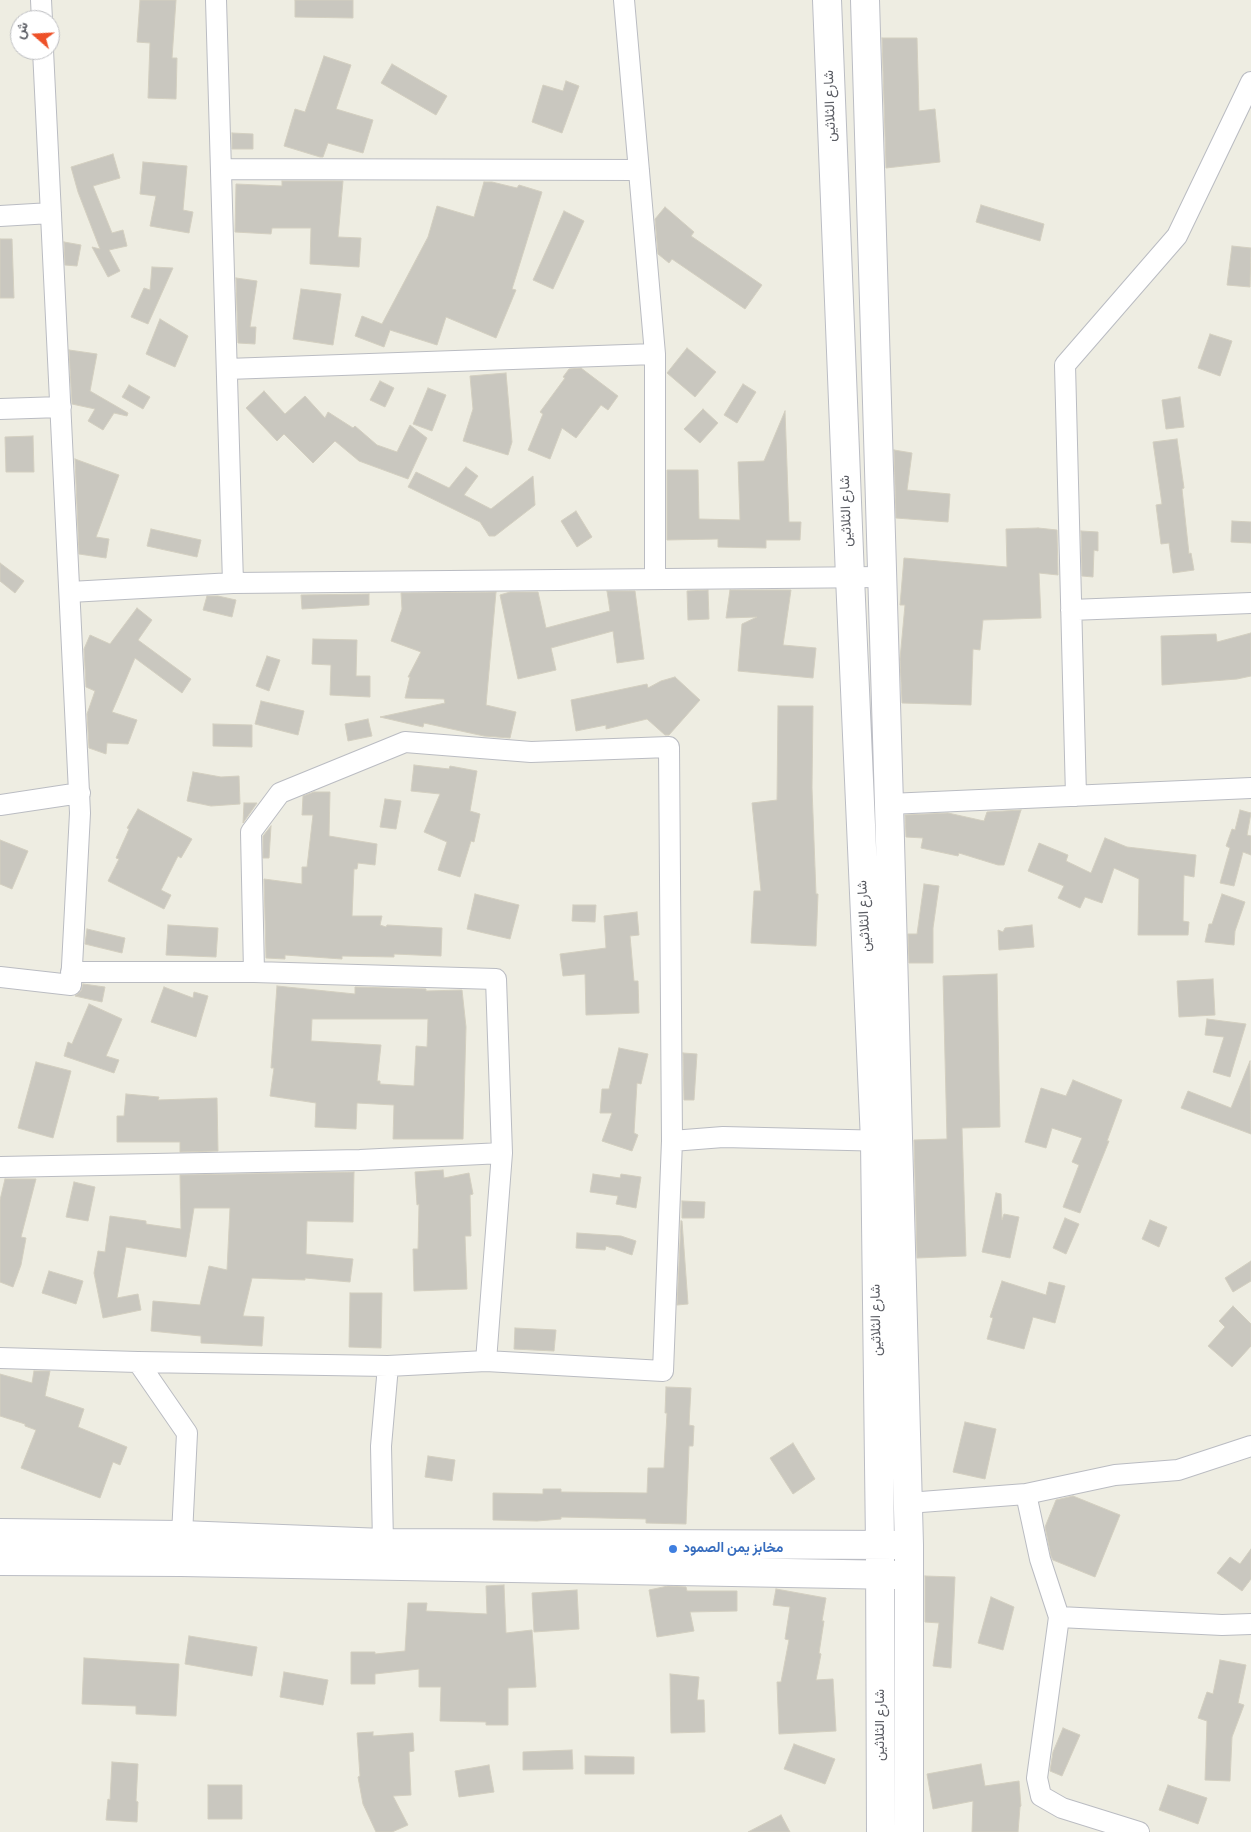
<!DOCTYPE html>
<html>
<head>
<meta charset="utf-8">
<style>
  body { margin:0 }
  #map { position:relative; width:1251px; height:1832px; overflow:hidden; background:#eeede2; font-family:"Source Sans 3",Vazirmatn,sans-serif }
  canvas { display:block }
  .north { position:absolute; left:10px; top:10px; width:50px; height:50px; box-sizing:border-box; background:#fff; border:1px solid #bdbec1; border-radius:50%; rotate:289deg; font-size:14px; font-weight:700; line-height:20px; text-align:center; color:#5b5d64 }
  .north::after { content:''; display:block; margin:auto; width:18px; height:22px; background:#ee5128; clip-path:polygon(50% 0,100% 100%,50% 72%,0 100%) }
</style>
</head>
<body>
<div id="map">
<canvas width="1251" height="1832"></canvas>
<div class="north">ش</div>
</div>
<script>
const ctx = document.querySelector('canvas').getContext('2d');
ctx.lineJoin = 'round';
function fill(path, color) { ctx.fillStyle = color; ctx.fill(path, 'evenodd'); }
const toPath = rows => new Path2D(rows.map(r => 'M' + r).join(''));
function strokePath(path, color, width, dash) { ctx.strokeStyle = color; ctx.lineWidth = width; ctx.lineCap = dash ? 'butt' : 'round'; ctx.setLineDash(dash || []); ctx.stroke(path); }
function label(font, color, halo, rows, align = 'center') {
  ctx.font = font + ' "Source Sans 3",Vazirmatn,sans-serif'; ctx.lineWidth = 5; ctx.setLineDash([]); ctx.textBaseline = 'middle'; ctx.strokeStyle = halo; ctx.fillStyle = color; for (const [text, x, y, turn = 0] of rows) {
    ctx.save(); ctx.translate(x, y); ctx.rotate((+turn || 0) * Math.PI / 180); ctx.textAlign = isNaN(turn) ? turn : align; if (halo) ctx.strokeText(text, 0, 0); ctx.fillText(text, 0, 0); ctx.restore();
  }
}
const building = toPath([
  [140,0,176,0,172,58,177,58,176,99,148,98,150,43,137,42,140,0],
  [295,0,353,0,353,18,295,17,295,0],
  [882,38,917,38,919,111,935,109,940,162,886,168,882,38],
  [324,56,351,65,336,109,373,120,363,153,328,143,323,157,320,157,284,146,295,109,305,112,324,56],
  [392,64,447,96,436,115,381,83,392,64],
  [566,81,579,86,562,133,532,122,543,85,563,91,566,81],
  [232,133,253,134,253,149,232,149,232,133],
  [113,154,120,178,93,186,112,233,123,230,127,246,109,250,120,271,108,277,92,247,100,249,78,192,71,167,113,154],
  [143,162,187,166,183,210,193,212,189,233,150,226,156,196,140,194,143,162],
  [282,181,343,181,338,237,361,238,359,267,310,264,311,228,272,228,271,234,235,232,236,184,282,186,282,181],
  [484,182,492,182,517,188,519,185,542,192,512,289,516,290,496,338,446,317,437,345,390,330,384,347,355,336,362,316,382,324,428,237,437,206,474,217,484,182],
  [981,205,1044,224,1040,241,976,222,981,205],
  [665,207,694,232,691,236,762,285,745,309,672,259,669,263,658,254,655,219,665,207],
  [564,211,584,221,553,289,533,280,564,211],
  [0,239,12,239,14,298,0,298,0,239],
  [64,242,81,245,77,266,65,265,64,242],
  [1232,246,1251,248,1250,287,1227,285,1232,246],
  [152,267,173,268,148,324,131,317,144,288,150,290,152,267],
  [236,278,257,281,250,327,256,327,255,344,238,343,236,278],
  [301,289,341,294,333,345,293,339,301,289],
  [160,319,188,336,175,367,146,354,160,319],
  [1210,334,1232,341,1220,376,1198,368,1210,334],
  [687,348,716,372,695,397,667,373,687,348],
  [69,350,97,354,90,391,128,413,127,416,114,413,103,430,88,421,95,409,72,404,69,350],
  [581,368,618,396,608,410,601,405,576,438,562,428,550,459,528,450,543,414,540,412,565,378,563,377,569,369,581,368],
  [506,373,512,442,508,455,463,441,473,409,470,376,506,373],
  [380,381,394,388,385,407,370,400,380,381],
  [743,384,756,392,737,423,724,415,743,384],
  [129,385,150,397,143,409,122,397,129,385],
  [428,388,446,395,432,431,413,424,428,388],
  [264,391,285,414,305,396,325,418,328,412,353,428,355,426,377,445,397,452,410,425,427,438,408,479,359,461,335,441,313,463,284,434,277,441,246,408,264,391],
  [1180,397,1184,427,1166,429,1162,400,1180,397],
  [703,409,718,423,700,443,684,429,703,409],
  [785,411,789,522,801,522,800,540,766,540,766,548,718,547,718,539,667,540,667,470,698,470,699,519,740,520,738,462,764,461,785,411],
  [33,436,34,472,6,472,5,437,33,436],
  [1177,439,1184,488,1182,489,1189,554,1191,553,1194,570,1173,573,1169,543,1161,544,1156,505,1162,504,1153,442,1177,439],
  [894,450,912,453,907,490,950,494,948,522,896,518,894,450],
  [75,459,119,475,96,537,109,539,106,558,79,554,75,459],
  [466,467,478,476,464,495,491,509,533,476,535,505,495,536,489,536,480,522,408,487,416,472,449,488,466,467],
  [576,511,592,537,577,547,561,521,576,511],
  [1232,521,1251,522,1251,543,1231,542,1232,521],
  [1038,528,1057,530,1058,575,1039,573,1041,618,983,620,980,650,973,649,971,705,902,703,900,659,905,605,900,605,904,558,1007,567,1006,529,1038,528],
  [151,529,201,540,197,557,147,546,151,529],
  [1081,531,1098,532,1098,551,1094,550,1093,577,1082,576,1081,531],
  [0,563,24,581,15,593,0,581,0,563],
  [708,590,709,619,688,620,687,591,708,590],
  [730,590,791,590,783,645,816,648,813,678,738,671,742,624,757,617,726,618,730,590],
  [607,591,635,591,644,659,617,663,613,631,551,648,556,670,518,679,500,595,510,592,538,592,546,628,610,611,607,591],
  [496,592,486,705,516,712,510,738,484,736,424,723,423,727,380,717,445,703,444,699,405,698,410,677,408,677,421,652,391,641,402,609,401,593,496,592],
  [369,594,369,605,302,609,301,595,369,594],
  [207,596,218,596,236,600,232,617,203,610,207,596],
  [137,608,152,620,138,640,191,679,182,693,135,658,112,712,137,720,128,744,107,743,106,754,89,748,87,714,95,691,86,687,84,649,90,635,110,644,137,608],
  [1251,633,1251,676,1237,679,1162,685,1161,636,1216,634,1217,642,1251,633],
  [313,639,357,640,356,676,370,676,370,697,330,695,331,665,312,664,313,639],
  [267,656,280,660,269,691,256,686,267,656],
  [675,677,700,700,669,735,665,735,647,719,606,729,606,725,576,731,571,700,647,684,648,688,661,681,675,677],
  [261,701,304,711,298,735,255,724,261,701],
  [778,706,813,706,812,788,816,894,818,894,816,946,751,943,754,891,761,891,752,803,777,800,778,706],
  [368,719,372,736,348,741,345,724,368,719],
  [213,724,252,725,252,747,213,746,213,724],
  [414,765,449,769,450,766,477,771,470,811,480,814,474,842,471,841,460,877,438,870,447,842,424,832,440,794,411,791,414,765],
  [193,772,221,777,239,776,240,804,211,806,187,801,193,772],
  [314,792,330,792,329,836,377,844,375,865,358,863,357,869,354,869,352,916,382,916,380,925,386,927,387,925,442,928,441,956,394,954,394,957,342,956,342,959,285,955,285,959,266,958,264,879,302,884,302,867,307,867,313,815,302,815,303,796,314,792],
  [385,799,401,801,396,829,380,827,385,799],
  [244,803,257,803,243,823,244,803],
  [138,809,192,839,181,858,178,856,161,890,171,895,164,909,108,881,119,859,116,858,129,829,127,828,138,809],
  [1021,810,1004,865,998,865,959,853,958,856,921,848,923,838,906,837,905,815,948,813,984,821,987,812,1021,810],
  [1240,810,1251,813,1247,835,1251,836,1251,855,1243,852,1234,886,1220,883,1230,848,1226,846,1232,829,1235,830,1240,810],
  [271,826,269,858,263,858,263,836,271,826],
  [1105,838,1127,847,1196,855,1194,877,1184,875,1183,921,1189,922,1188,935,1138,935,1139,879,1114,868,1102,903,1085,897,1080,908,1058,898,1064,886,1028,871,1039,843,1068,855,1066,861,1091,873,1105,838],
  [0,840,28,851,12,889,0,884,0,840],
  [924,884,939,886,933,928,933,963,909,963,908,934,917,934,924,884],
  [475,894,519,905,510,939,467,929,475,894],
  [1222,894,1245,902,1235,931,1234,945,1205,942,1209,924,1212,924,1222,894],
  [573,905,596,905,595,922,572,921,573,905],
  [637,912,639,935,630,936,634,981,638,981,639,1013,586,1015,585,974,563,976,560,954,606,948,604,916,637,912],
  [168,925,218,928,216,957,166,955,168,925],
  [1032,925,1034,947,999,950,998,930,1003,932,1005,928,1032,925],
  [87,929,125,938,122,953,85,944,87,929],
  [997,974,1000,1127,962,1128,966,1256,917,1258,914,1140,947,1139,943,976,997,974],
  [1213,979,1215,1015,1179,1017,1177,981,1213,979],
  [83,984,105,987,102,1002,75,996,81,991,83,984],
  [277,986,355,994,355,987,426,989,426,991,462,990,466,1027,463,1139,393,1139,394,1105,357,1103,356,1129,315,1127,316,1103,270,1096,274,1068,271,1068,277,986],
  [312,1019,428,1019,427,1047,416,1046,414,1086,380,1084,380,1081,377,1081,381,1045,311,1041,312,1019],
  [164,987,193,998,194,992,208,996,196,1037,151,1022,164,987],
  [89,1004,122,1019,106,1056,119,1060,114,1073,64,1056,68,1042,72,1044,89,1004],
  [1207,1019,1246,1024,1230,1077,1213,1072,1224,1037,1205,1035,1207,1019],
  [619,1048,648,1054,641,1084,637,1083,634,1133,638,1135,632,1151,602,1141,612,1113,600,1113,602,1089,609,1089,619,1048],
  [683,1053,697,1054,694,1100,684,1100,683,1053],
  [1250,1061,1251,1134,1181,1108,1188,1091,1231,1108,1250,1061],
  [36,1062,71,1071,53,1138,18,1128,36,1062],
  [1073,1080,1122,1100,1107,1141,1109,1141,1080,1213,1063,1207,1079,1165,1072,1162,1082,1138,1052,1128,1046,1148,1025,1142,1041,1088,1066,1096,1073,1080],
  [126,1094,159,1097,158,1100,217,1098,218,1151,180,1152,180,1142,117,1142,117,1116,124,1116,126,1094],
  [443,1170,444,1178,469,1173,473,1194,470,1195,471,1236,465,1236,467,1289,414,1291,413,1249,418,1249,419,1204,417,1205,415,1172,443,1170],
  [354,1172,353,1222,307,1221,306,1254,353,1259,350,1282,305,1278,305,1280,252,1278,243,1316,264,1317,262,1346,201,1343,201,1336,151,1331,153,1301,200,1305,209,1266,227,1270,230,1208,194,1208,186,1257,126,1247,117,1298,138,1294,141,1310,103,1318,94,1273,98,1251,105,1252,110,1216,146,1221,146,1224,181,1229,180,1175,354,1172],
  [593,1174,620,1178,621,1174,641,1177,636,1208,616,1204,618,1196,590,1192,593,1174],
  [5,1179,36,1179,21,1237,26,1238,21,1265,13,1287,0,1282,0,1200,5,1179],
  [74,1182,95,1187,88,1221,66,1217,74,1182],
  [996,1193,1001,1194,1002,1220,1004,1214,1019,1217,1010,1258,982,1252,996,1193],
  [682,1201,705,1202,704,1218,682,1218,682,1201],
  [1065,1218,1079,1224,1066,1254,1053,1248,1065,1218],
  [1150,1220,1167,1227,1159,1247,1142,1239,1150,1220],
  [681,1221,682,1221,688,1304,677,1305,681,1221],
  [577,1233,621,1236,636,1241,632,1255,606,1246,605,1250,576,1248,577,1233],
  [1251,1261,1251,1281,1233,1292,1225,1278,1251,1261],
  [49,1271,83,1281,76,1304,42,1293,49,1271],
  [1002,1281,1046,1295,1049,1282,1065,1286,1055,1323,1033,1317,1024,1349,987,1339,993,1318,990,1317,1002,1281],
  [350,1293,382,1293,381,1348,349,1347,350,1293],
  [1233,1306,1251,1324,1251,1346,1232,1367,1208,1346,1225,1327,1219,1321,1233,1306],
  [515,1328,556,1330,554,1351,514,1349,515,1328],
  [34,1371,50,1371,45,1396,84,1409,78,1427,127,1447,120,1465,113,1462,100,1498,21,1468,36,1430,25,1426,25,1424,0,1416,0,1374,32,1383,34,1371],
  [666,1387,691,1388,689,1425,694,1426,693,1446,689,1446,686,1524,646,1523,646,1519,561,1517,561,1519,537,1521,493,1520,493,1493,543,1494,543,1489,561,1489,561,1492,647,1493,648,1468,664,1468,667,1413,665,1413,666,1387],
  [965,1422,996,1429,985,1479,953,1472,965,1422],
  [793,1443,815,1479,793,1494,770,1458,793,1443],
  [428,1456,455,1460,452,1481,425,1477,428,1456],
  [1073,1496,1120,1515,1095,1577,1053,1560,1051,1556,1045,1527,1056,1500,1073,1496],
  [1251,1549,1251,1579,1242,1591,1217,1573,1230,1557,1240,1564,1251,1549],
  [925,1576,955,1577,951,1668,933,1666,939,1623,925,1622,925,1576],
  [504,1585,506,1633,532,1630,536,1687,508,1688,508,1725,486,1725,486,1722,440,1721,441,1687,419,1687,419,1669,375,1674,375,1684,351,1684,351,1652,375,1652,375,1654,405,1651,408,1603,427,1603,426,1611,487,1614,486,1586,504,1585],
  [668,1586,686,1587,687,1591,737,1591,737,1611,690,1612,694,1631,657,1637,649,1590,668,1586],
  [776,1589,826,1598,822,1621,824,1621,819,1653,821,1654,816,1680,833,1679,836,1731,779,1734,777,1682,781,1682,789,1640,785,1639,790,1607,773,1605,776,1589],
  [577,1590,579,1629,534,1632,532,1593,577,1590],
  [991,1597,1014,1607,1003,1650,978,1643,991,1597],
  [189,1636,257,1647,252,1676,185,1664,189,1636],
  [84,1658,179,1664,176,1716,136,1714,136,1706,82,1704,84,1658],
  [1220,1660,1246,1665,1238,1703,1244,1705,1232,1737,1230,1781,1205,1780,1207,1721,1198,1718,1207,1692,1213,1694,1220,1660],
  [284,1672,328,1680,323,1705,280,1697,284,1672],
  [670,1674,699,1677,697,1700,704,1700,705,1732,671,1733,670,1674],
  [1063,1728,1080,1735,1062,1776,1050,1771,1053,1752,1063,1728],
  [373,1732,373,1736,413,1733,414,1751,409,1752,411,1795,393,1796,408,1825,392,1832,376,1832,363,1804,358,1777,360,1776,357,1733,373,1732],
  [794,1744,835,1759,825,1784,784,1769,794,1744],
  [572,1750,573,1769,523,1770,523,1752,572,1750],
  [585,1756,634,1757,634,1774,585,1774,585,1756],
  [112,1762,138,1764,136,1801,138,1802,137,1822,106,1820,108,1799,110,1800,112,1762],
  [981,1764,985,1786,1019,1781,1021,1806,1020,1807,1018,1832,972,1832,973,1801,933,1809,927,1774,981,1764],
  [489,1765,494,1792,459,1797,455,1771,489,1765],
  [208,1785,242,1785,242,1819,208,1819,208,1785],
  [1168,1785,1207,1798,1198,1824,1159,1810,1168,1785],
  [781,1815,790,1832,748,1832,781,1815]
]);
const street = toPath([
  [41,0,42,20],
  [216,0,233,583],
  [624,0,655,354,655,579],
  [221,169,639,170],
  [0,216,51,213],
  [227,369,655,354],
  [0,409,61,407],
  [70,592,233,583,882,577],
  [1071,610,1251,603],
  [1076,796,1065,365,1177,236,1251,82],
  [889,804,1251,788],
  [0,805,80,793],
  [254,972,496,979,502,1153],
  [0,977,71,985,80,813,43,50],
  [672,1141,723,1137,889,1141],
  [0,1167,360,1160,502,1153,486,1361],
  [0,1358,138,1362,388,1366,486,1361,663,1371,672,1141,669,747,531,752,405,742,280,793,251,832,254,972,71,972],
  [138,1362,187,1433,182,1535],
  [1026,1494,1040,1559,1059,1617,1222,1625,1251,1624],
  [908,1503,1026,1494,1115,1475,1178,1470,1251,1446],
  [383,1543,381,1446,388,1366],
  [1059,1617,1037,1778,1041,1796,1062,1808,1139,1832]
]);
const secondary = toPath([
  [827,0,850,577,875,1141,880,1545,881,1832],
  [865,0,889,804,909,1545,909,1832],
  [0,1533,182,1535,383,1543,898,1545],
  [0,1561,181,1562,897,1575]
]);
const markers = [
  [673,1549,5,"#3f7fe0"]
];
const streetNames = [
  ["شارع الثلاثين",831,106,-92],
  ["شارع الثلاثين",847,511,-92],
  ["شارع الثلاثين",865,916,-93],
  ["شارع الثلاثين",877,1320,-91],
  ["شارع الثلاثين",881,1725,-90]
];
const shopNames = [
  ["مخابز يمن الصمود",683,1549]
];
fill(building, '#c9c7bf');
strokePath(building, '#d3cfc0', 1);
strokePath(street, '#babcc2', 22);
strokePath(secondary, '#bbbdc4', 30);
strokePath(street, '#fff', 20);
strokePath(secondary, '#fff', 28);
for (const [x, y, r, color] of markers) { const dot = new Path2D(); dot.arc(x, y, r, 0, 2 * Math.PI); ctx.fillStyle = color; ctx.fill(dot); strokePath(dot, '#fff', 2); }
label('14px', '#5b5d64', '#fff', streetNames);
label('bold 14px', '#366cbe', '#fff', shopNames, 'left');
</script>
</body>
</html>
